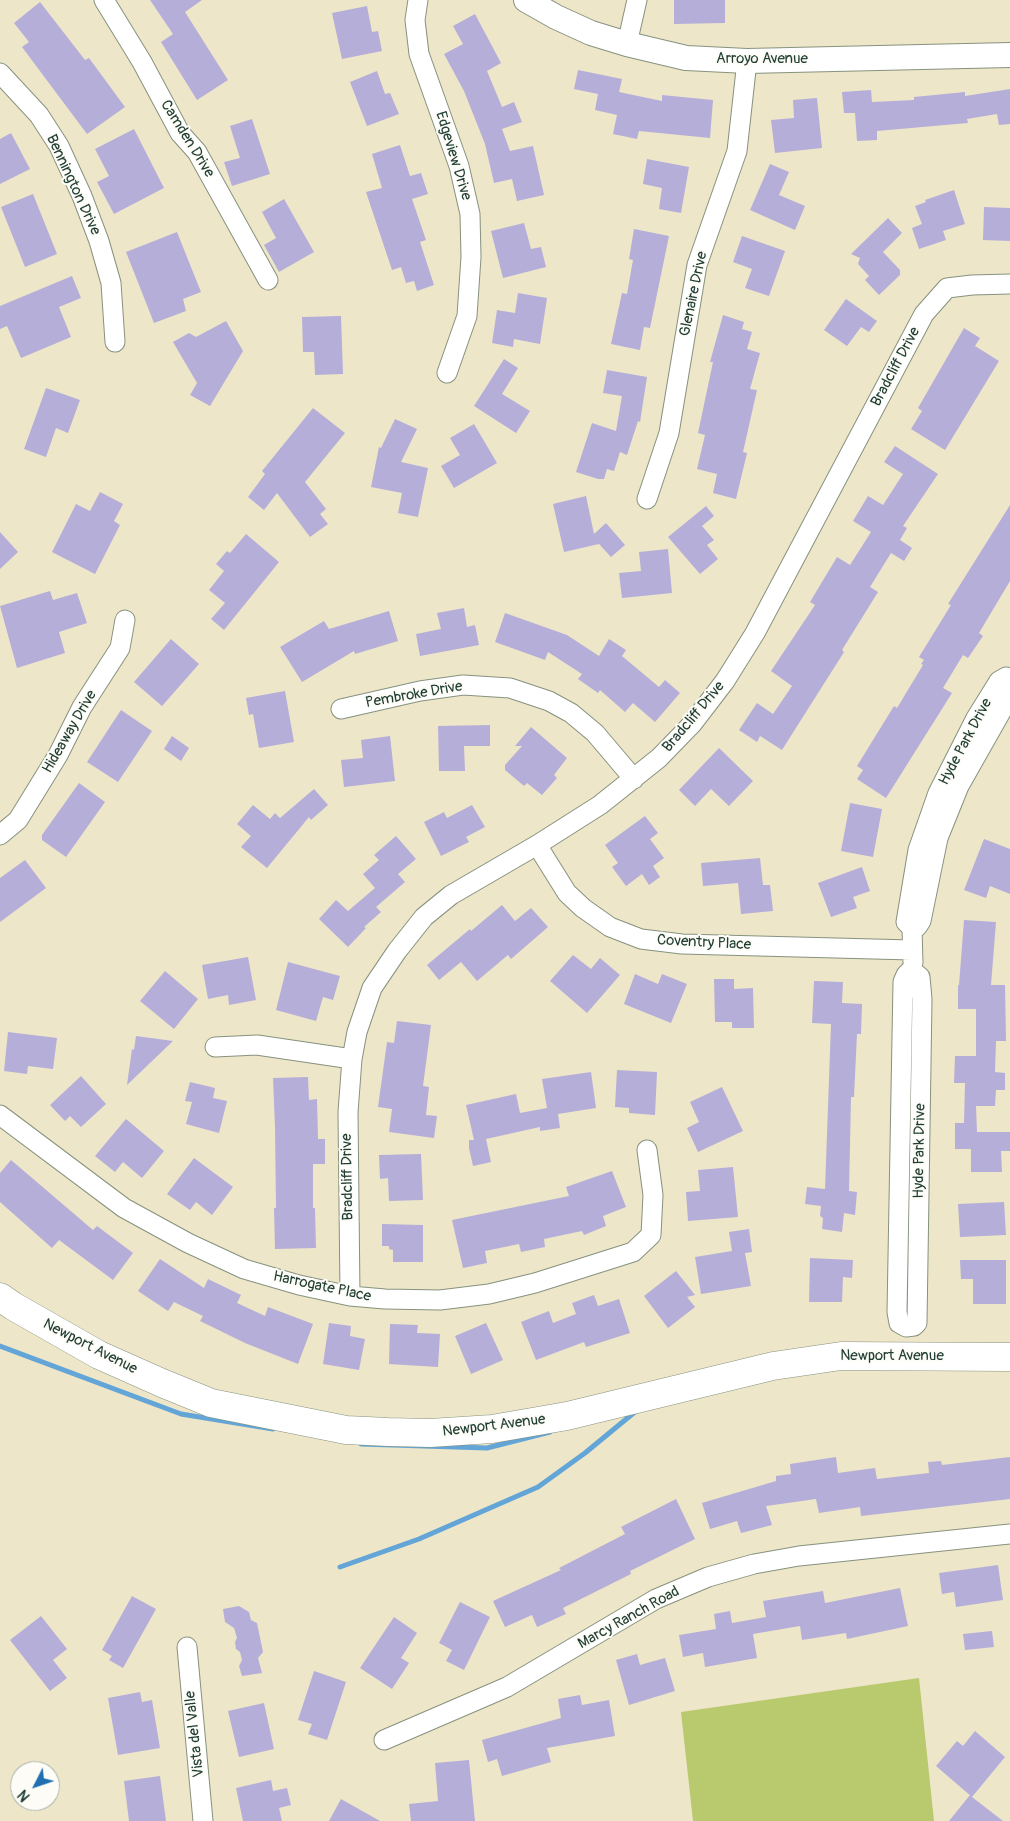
<!DOCTYPE html>
<html>
<head>
<meta charset="utf-8">
<style>
  body { margin:0 }
  #map { position:relative; width:1010px; height:1821px; overflow:hidden; background:#eee6c9; font-family:Pangolin,sans-serif }
  canvas { display:block }
  .north { position:absolute; left:10px; top:1761px; width:50px; height:50px; box-sizing:border-box; background:#fdfcf7; border:1px solid #a4b0a9; border-radius:50%; rotate:229deg; font-size:14px; font-weight:700; line-height:20px; text-align:center; color:#1f3d34 }
  .north::after { content:''; display:block; margin:auto; width:18px; height:22px; background:#1f6fb2; clip-path:polygon(50% 0,100% 100%,50% 72%,0 100%) }
</style>
</head>
<body>
<div id="map">
<canvas width="1010" height="1821"></canvas>
<div class="north">N</div>
</div>
<script>
const ctx = document.querySelector('canvas').getContext('2d');
ctx.lineJoin = 'round';
function fill(path, color) { ctx.fillStyle = color; ctx.fill(path, 'evenodd'); }
const toPath = rows => new Path2D(rows.map(r => 'M' + r).join(''));
function strokePath(path, color, width, dash) { ctx.strokeStyle = color; ctx.lineWidth = width; ctx.lineCap = dash ? 'butt' : 'round'; ctx.setLineDash(dash || []); ctx.stroke(path); }
function label(font, color, halo, rows, align = 'center') {
  ctx.font = font + ' Pangolin,sans-serif'; ctx.lineWidth = 4; ctx.setLineDash([]); ctx.textBaseline = 'middle'; ctx.strokeStyle = halo; ctx.fillStyle = color; for (const [text, x, y, turn = 0] of rows) {
    ctx.save(); ctx.translate(x, y); ctx.rotate((+turn || 0) * Math.PI / 180); ctx.textAlign = isNaN(turn) ? turn : align; if (halo) ctx.strokeText(text, 0, 0); ctx.fillText(text, 0, 0); ctx.restore();
  }
}
const green = toPath([
  [919,1678,934,1821,693,1821,681,1712]
]);
const stream = toPath([
  [0,1346,181,1414,273,1429],
  [361,1444,487,1448,550,1432],
  [340,1567,419,1539,538,1487,585,1453,636,1411]
]);
const building = toPath([
  [150,0,202,0,185,12,228,80,197,100,161,42,173,34],
  [674,0,725,0,725,23,674,24],
  [40,2,85,60,89,58,125,107,87,134,22,47,29,42,14,23],
  [367,6,372,32,378,31,382,51,342,59,332,13],
  [475,14,501,63,487,71,502,107,514,102,522,122,502,129,510,151,533,146,544,195,517,201,512,179,494,183,485,144,464,91,444,54,463,44,453,26],
  [578,70,622,79,619,92,662,101,662,95,713,100,710,138,639,131,637,139,613,134,617,115,595,110,598,94,574,89],
  [377,71,385,94,390,93,399,114,367,126,350,82],
  [1010,89,1010,124,999,125,997,114,967,119,968,123,877,131,877,140,857,141,855,113,844,113,842,92,871,90,872,102,914,100,914,97,965,92,965,96],
  [817,98,822,148,775,153,771,120,794,118,793,100],
  [252,119,270,174,232,186,224,162,240,158,230,126],
  [134,129,164,188,114,214,97,182,109,176,95,149],
  [11,133,30,169,0,184,0,139],
  [400,145,410,176,421,173,428,194,412,199,426,240,420,242,434,285,417,291,414,281,406,283,401,267,392,270,366,192,382,188,372,154],
  [647,159,689,167,681,213,659,209,662,188,643,184],
  [770,164,789,172,779,195,805,206,795,230,750,210],
  [954,190,965,224,943,231,946,240,919,249,912,228,922,224,915,206,926,202,925,200],
  [33,194,57,254,25,267,1,207],
  [284,199,314,252,279,272,264,245,276,238,262,212],
  [984,207,1010,208,1010,241,983,240],
  [888,218,902,233,883,252,900,270,900,275,879,295,865,280,869,276,858,264,860,258,851,254],
  [524,223,531,249,541,247,546,267,503,278,491,231],
  [634,229,669,236,650,328,644,327,640,350,611,344,622,293,627,294,633,260,629,259],
  [177,232,201,292,183,299,186,311,154,323,126,252],
  [742,236,785,251,769,296,745,288,752,269,733,262],
  [72,276,81,298,59,307,71,337,21,358,7,326,0,329,0,306],
  [518,293,547,298,540,344,514,339,513,347,492,343,497,310,515,313],
  [846,299,877,321,869,332,861,327,847,346,824,330],
  [723,315,744,322,742,329,752,332,747,349,760,353,750,389,757,390,743,452,747,453,736,499,713,493,717,474,697,469,705,435,698,433,713,362,710,362],
  [341,316,343,374,315,375,314,352,303,352,302,317],
  [226,321,243,351,210,406,190,395,197,383,173,342,189,333,196,337],
  [964,328,980,338,975,346,999,361,945,450,911,429,922,411,918,408],
  [504,359,518,368,502,394,530,411,516,433,474,406],
  [607,370,647,377,640,422,638,421,627,455,620,452,614,471,607,469,604,479,598,479,576,472,592,423,616,431,622,396,603,393],
  [46,388,80,400,68,433,56,428,46,457,24,449],
  [313,408,345,433,305,482,326,509,320,514,328,524,310,537,277,493,264,510,248,497,265,474,262,471],
  [395,419,417,429,401,462,428,468,418,517,398,513,402,493,371,487,379,447,381,448],
  [474,424,497,463,454,488,441,466,460,455,450,438],
  [895,446,938,474,903,526,907,528,900,540,912,548,904,561,891,553,870,587,878,592,842,650,844,652,782,750,760,736,757,742,739,730,757,703,773,714,792,686,771,671,815,605,810,602,837,557,850,565,871,532,853,521,868,496,883,505,903,474,884,462],
  [100,492,123,504,114,521,120,525,95,574,52,552,76,504,90,511],
  [586,496,594,534,606,523,625,545,611,557,599,544,564,552,553,504],
  [1010,505,1010,581,979,633,983,636,968,658,963,655,943,688,952,693,886,798,857,779,863,770,857,766,894,706,897,708,923,665,921,664,924,660,919,657,951,605,948,604],
  [706,506,714,516,702,526,714,540,707,545,718,559,700,574,668,537],
  [0,532,18,552,0,569],
  [246,534,279,562,224,630,211,619,225,603,209,590,224,571,216,564,227,551,230,553],
  [668,549,672,593,622,598,619,573,641,571,639,552],
  [50,591,53,600,77,593,87,623,59,632,65,653,17,668,0,606],
  [464,608,467,627,475,625,479,645,420,656,416,634,441,629,437,613],
  [389,611,398,641,355,654,354,651,302,682,280,647,324,621,329,629],
  [505,613,567,635,599,656,609,639,626,650,622,656,659,687,665,680,680,693,655,722,633,703,625,712,600,690,598,693,578,679,582,674,548,652,545,660,495,642],
  [171,639,199,664,162,706,134,682],
  [285,691,294,742,259,748,253,714,249,715,246,698],
  [121,710,152,731,118,782,87,762],
  [490,725,490,746,464,746,465,771,439,771,438,726],
  [531,727,567,758,554,775,557,778,542,795,527,783,524,786,505,770,505,765,522,746,515,746],
  [172,736,189,748,181,761,164,749],
  [390,736,395,781,344,787,341,760,363,758,361,740],
  [719,748,753,781,729,806,711,789,695,806,679,790],
  [79,783,105,802,66,857,42,840,42,835],
  [314,789,328,805,311,820,309,817,267,868,241,847,251,836,237,824,253,805,270,819,275,813,280,818],
  [850,803,882,809,873,857,841,851],
  [472,805,485,827,466,837,469,842,441,856,424,822,444,812,447,818],
  [645,816,658,833,650,839,664,858,653,866,660,877,649,885,642,874,626,886,612,867,618,863,605,845],
  [396,836,416,859,398,874,405,882,376,907,381,912,364,927,366,928,348,947,319,919,336,900,348,911,375,888,363,874,379,860,374,855],
  [984,839,1010,849,1010,894,990,886,986,898,964,890],
  [760,858,763,885,770,885,773,911,741,914,738,883,703,886,701,863],
  [25,860,46,888,0,922,0,878],
  [862,867,870,891,853,897,857,908,831,917,818,883],
  [502,905,515,921,531,908,548,927,511,959,508,955,477,981,461,962,439,980,427,965,470,929,471,931],
  [964,920,996,922,991,985,1005,985,1006,1041,996,1041,995,1072,1005,1073,1005,1090,996,1090,995,1106,976,1106,977,1132,1010,1132,1010,1151,1001,1151,1002,1172,971,1172,971,1149,955,1149,955,1123,964,1123,965,1083,954,1083,955,1056,976,1056,976,1009,958,1009,958,985,959,985],
  [573,955,591,969,600,958,620,975,587,1013,550,981],
  [248,957,256,1000,229,1005,228,995,208,999,202,965],
  [288,962,340,976,333,1000,323,997,316,1021,276,1010],
  [165,971,198,999,174,1029,140,1001],
  [635,974,658,984,662,974,687,984,671,1023,624,1004],
  [714,979,734,979,734,989,753,988,754,1028,732,1028,732,1022,715,1022],
  [814,981,843,982,842,1003,862,1004,861,1034,857,1034,854,1097,851,1097,849,1191,857,1192,855,1215,844,1213,842,1232,822,1229,823,1218,820,1216,821,1206,805,1204,807,1187,825,1189,831,1024,812,1023],
  [397,1021,431,1025,423,1086,429,1087,426,1115,437,1116,434,1138,389,1132,392,1109,378,1107,387,1042,394,1043],
  [8,1032,57,1038,53,1069,28,1066,27,1074,4,1071],
  [136,1036,173,1041,127,1085,132,1049,134,1050],
  [617,1070,657,1072,655,1115,629,1113,629,1108,615,1107],
  [591,1072,596,1108,558,1114,560,1128,540,1131,540,1127,486,1139,491,1162,473,1166,469,1148,469,1140,474,1140,466,1105,516,1094,520,1113,547,1108,542,1079],
  [81,1076,106,1104,81,1127,70,1116,65,1121,50,1105],
  [308,1077,309,1100,317,1099,318,1139,325,1139,325,1164,313,1164,313,1208,315,1208,316,1248,275,1249,274,1208,276,1208,275,1127,273,1078],
  [190,1082,215,1088,213,1098,227,1101,219,1133,186,1124,192,1102,185,1101],
  [722,1087,743,1131,698,1152,687,1128,699,1122,690,1102],
  [126,1119,164,1151,142,1178,123,1162,115,1172,95,1156],
  [421,1154,423,1200,389,1201,388,1178,380,1179,379,1155],
  [194,1158,233,1187,212,1215,196,1202,190,1210,167,1194],
  [11,1160,93,1230,97,1226,133,1253,113,1280,59,1240,52,1248,0,1202,0,1173],
  [733,1167,738,1217,688,1221,686,1192,700,1191,698,1170],
  [612,1171,626,1207,603,1216,606,1226,584,1235,582,1231,544,1239,545,1247,521,1252,519,1244,485,1251,487,1263,463,1268,452,1220,569,1196,566,1187],
  [1004,1202,1006,1235,960,1237,958,1204],
  [382,1224,423,1225,423,1262,393,1262,393,1250,389,1249,389,1246,382,1246],
  [749,1229,752,1252,745,1253,751,1286,701,1294,695,1257,732,1251,729,1232],
  [810,1258,853,1260,852,1278,843,1277,842,1302,809,1302],
  [160,1259,204,1288,208,1279,241,1295,237,1303,265,1316,268,1307,313,1324,298,1364,245,1343,200,1321,203,1316,174,1302,168,1311,138,1291],
  [960,1260,1006,1260,1006,1304,973,1304,973,1279,961,1279],
  [676,1271,695,1295,687,1297,695,1307,668,1328,644,1296],
  [594,1295,598,1306,619,1299,630,1333,586,1347,584,1342,536,1360,521,1322,549,1311,553,1323,576,1314,572,1303],
  [329,1323,351,1326,350,1336,365,1339,359,1370,323,1364],
  [486,1323,503,1360,471,1374,455,1336],
  [390,1324,418,1325,417,1333,440,1334,438,1367,389,1364],
  [836,1457,838,1473,875,1468,877,1479,929,1473,928,1462,941,1461,942,1465,1010,1457,1010,1499,861,1516,860,1507,819,1513,816,1499,766,1506,772,1525,741,1533,737,1521,710,1529,702,1503,776,1481,776,1476,791,1474,790,1464],
  [676,1499,695,1539,630,1571,631,1574,563,1608,566,1614,537,1627,532,1615,505,1627,493,1601,561,1570,559,1568,625,1534,621,1527],
  [998,1565,1003,1600,956,1607,954,1592,942,1594,939,1573],
  [900,1588,908,1626,847,1639,846,1633,802,1640,800,1626,753,1634,757,1658,705,1667,703,1653,683,1657,679,1635,716,1629,714,1614,730,1611,732,1623,766,1617,763,1601,823,1591,825,1603],
  [132,1596,156,1609,123,1668,109,1660,112,1656,102,1650],
  [460,1602,490,1617,464,1670,446,1661,452,1650,439,1643],
  [239,1606,249,1612,251,1620,257,1623,263,1652,258,1658,262,1673,242,1676,239,1666,242,1660,240,1652,236,1649,235,1642,237,1638,234,1628,225,1622,223,1609],
  [41,1616,67,1649,53,1660,67,1678,50,1691,10,1640],
  [394,1617,417,1633,401,1658,409,1663,392,1689,360,1668],
  [992,1631,994,1647,965,1650,963,1634],
  [637,1654,640,1665,665,1658,675,1691,629,1705,616,1660],
  [314,1671,346,1682,327,1740,308,1734,312,1724,298,1720],
  [140,1692,142,1702,152,1700,160,1748,118,1755,108,1698],
  [580,1695,582,1705,609,1700,615,1736,547,1748,551,1762,502,1776,497,1759,488,1762,482,1740,561,1718,558,1699],
  [264,1703,274,1749,239,1757,228,1711],
  [975,1731,1005,1757,972,1797,1003,1821,949,1821,970,1795,972,1797,936,1766,957,1741,963,1746],
  [469,1760,475,1821,411,1821,409,1804,438,1801,435,1763],
  [160,1776,166,1821,129,1821,124,1781],
  [271,1780,273,1791,287,1788,291,1805,279,1808,282,1821,243,1821,236,1788],
  [341,1799,380,1821,329,1821]
]);
const minor = toPath([
  [104,0,142,62,180,133,197,152,268,280],
  [418,0,415,20,419,54,459,166,470,214,471,257,467,316,447,373],
  [627,44,637,0],
  [0,73,39,115,59,146,82,196,99,241,111,283,115,342],
  [647,499,669,433,697,265,737,151,747,61],
  [341,709,420,691,463,685,510,688,549,701,571,713,595,733,634,779],
  [0,835,18,820,58,755,82,707,120,648,125,620],
  [537,845,567,893,583,908,610,927,641,939,682,944,912,950],
  [912,928,917,927,921,921,938,838,959,786,1010,696],
  [913,963,912,928,906,922,918,850,938,793,976,718,999,681,1006,677,1010,678],
  [910,971,915,973,920,977,922,999,917,1323,914,1326,906,1327,899,1323,897,1312,903,982,906,975,910,971],
  [215,1047,257,1045,352,1059],
  [0,1115,124,1208,188,1243,244,1269,299,1285,350,1296,385,1299,440,1300,489,1294,535,1283,633,1252,651,1235,653,1195,647,1150],
  [350,1296,348,1112,352,1059,357,1032,372,988,397,951,424,917,451,895,537,845,600,805,659,758,692,724,725,681,755,633,924,314,947,288,972,285,1010,284],
  [187,1647,203,1821],
  [384,1740,507,1687,656,1599,708,1577,754,1564,799,1556,1010,1534]
]);
const tertiary = toPath([
  [526,0,556,17,591,33,627,44,686,58,747,61,1010,55]
]);
const primary = toPath([
  [0,1297,13,1306,99,1355,162,1383,211,1403,346,1430,388,1432,430,1433,492,1429,567,1416,773,1366,841,1356,1010,1357]
]);
const streetNames = [
  ["Arroyo Avenue",762,59],
  ["Camden Drive",187,139,58],
  ["Edgeview Drive",453,156,73],
  ["Bennington Drive",73,185,65],
  ["Glenaire Drive",694,294,-78],
  ["Bradcliff Drive",896,367,-62],
  ["Pembroke Drive",414,695,-10],
  ["Bradcliff Drive",694,717,-50],
  ["Hideaway Drive",70,732,-60],
  ["Hyde Park Drive",966,742,-62],
  ["Coventry Place",704,943,3],
  ["Hyde Park Drive",920,1151,-89],
  ["Bradcliff Drive",348,1177,-91],
  ["Harrogate Place",322,1287,12],
  ["Newport Avenue",90,1347,27],
  ["Newport Avenue",892,1356],
  ["Newport Avenue",494,1426,-7],
  ["Marcy Ranch Road",629,1618,-29],
  ["Vista del Valle",195,1734,-96]
];
fill(green, '#b8ca6d');
strokePath(stream, '#62a5d6', 5);
fill(building, '#b5aed9');
strokePath(minor, '#86927e', 21);
strokePath(tertiary, '#86927e', 26);
strokePath(primary, '#86927e', 29);
strokePath(minor, '#fff', 19);
strokePath(tertiary, '#fff', 24);
strokePath(primary, '#fff', 28);
label('15px', '#1f3d34', '#fdfcf7', streetNames);
</script>
</body>
</html>
